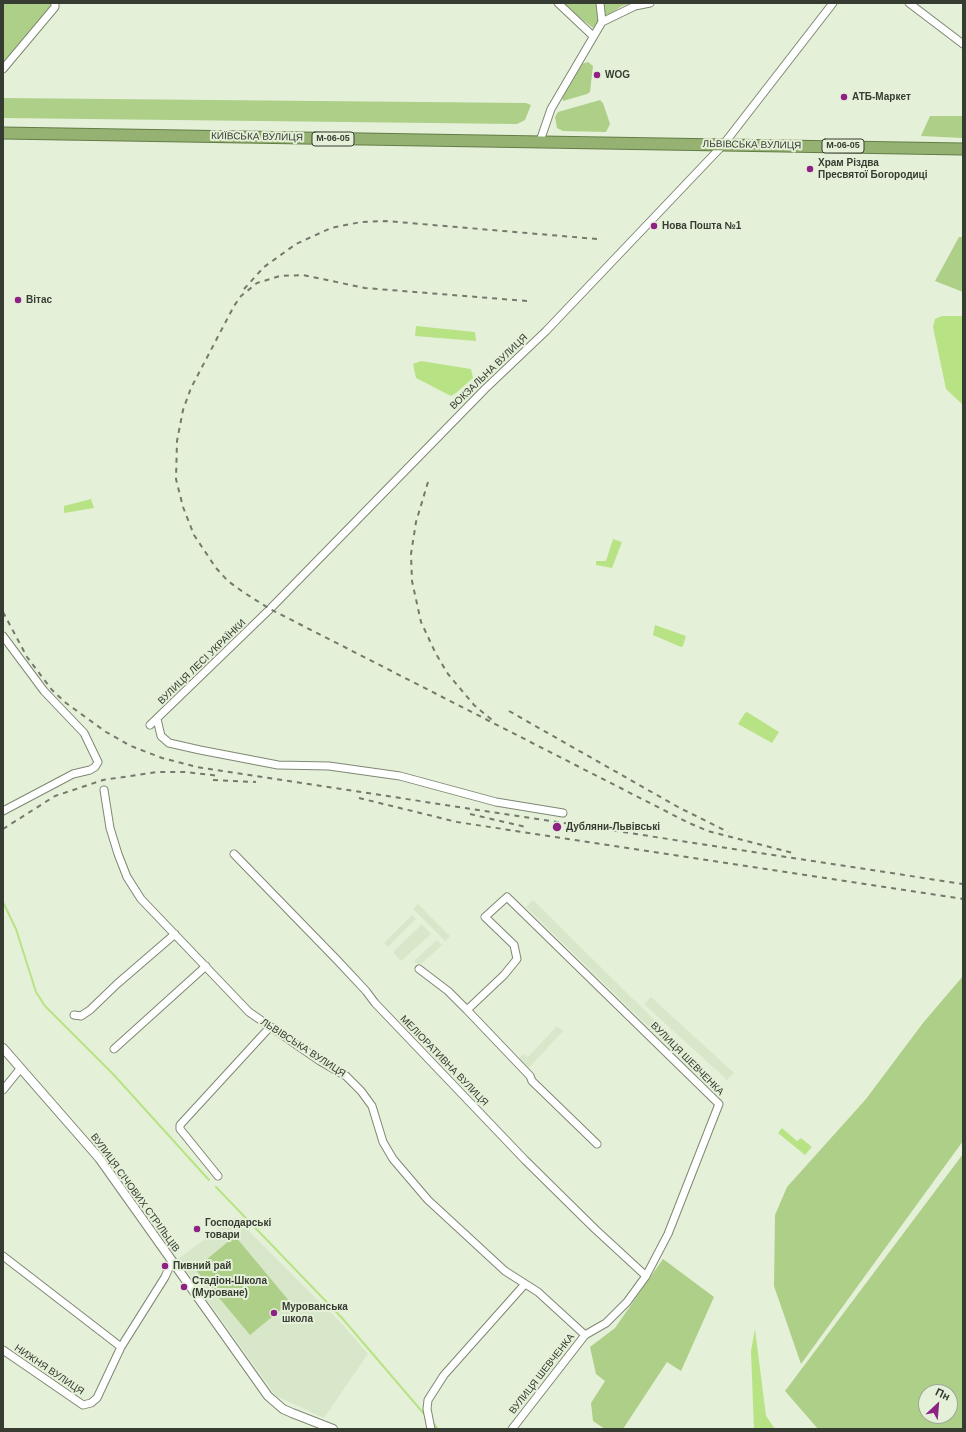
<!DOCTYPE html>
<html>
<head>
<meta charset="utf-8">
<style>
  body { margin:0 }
  #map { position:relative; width:966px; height:1432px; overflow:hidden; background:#e5f0d9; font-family:Helvetica,sans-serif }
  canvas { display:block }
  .frame { position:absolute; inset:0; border:4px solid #373c32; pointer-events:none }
  .north { position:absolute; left:918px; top:1384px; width:40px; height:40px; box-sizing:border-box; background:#e5f0d9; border:1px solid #9fa896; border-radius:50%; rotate:26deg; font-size:11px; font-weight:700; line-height:16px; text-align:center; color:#373c32 }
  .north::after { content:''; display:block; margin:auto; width:14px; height:18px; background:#8e2184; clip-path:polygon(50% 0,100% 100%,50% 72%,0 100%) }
</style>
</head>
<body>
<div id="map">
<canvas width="966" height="1432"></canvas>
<div class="frame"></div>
<div class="north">Пн</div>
</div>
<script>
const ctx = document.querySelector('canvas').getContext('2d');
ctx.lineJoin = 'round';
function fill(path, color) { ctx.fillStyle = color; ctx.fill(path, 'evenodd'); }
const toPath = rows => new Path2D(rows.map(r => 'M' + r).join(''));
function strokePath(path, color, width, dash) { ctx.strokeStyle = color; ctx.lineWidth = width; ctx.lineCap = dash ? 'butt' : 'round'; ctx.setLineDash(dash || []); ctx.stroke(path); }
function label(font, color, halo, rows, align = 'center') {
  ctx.font = font + ' Helvetica,sans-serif'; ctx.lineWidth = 4; ctx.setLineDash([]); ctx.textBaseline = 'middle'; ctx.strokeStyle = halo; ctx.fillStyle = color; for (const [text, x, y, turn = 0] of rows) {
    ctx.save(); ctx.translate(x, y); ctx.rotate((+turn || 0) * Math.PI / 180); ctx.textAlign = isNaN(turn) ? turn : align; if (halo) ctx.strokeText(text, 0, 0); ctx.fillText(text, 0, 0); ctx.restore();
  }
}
const built = toPath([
  [533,900,720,1085,714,1091,526,907],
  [418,904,450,936,445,941,413,909],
  [412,915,416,919,388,947,384,943],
  [422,924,431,934,401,961,393,952],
  [437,940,442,945,419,966,414,961],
  [651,997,734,1073,727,1080,644,1004],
  [557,1026,563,1031,528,1069,518,1059,523,1054,528,1057],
  [235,1217,343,1325,368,1354,324,1418,276,1396,178,1259]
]);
const green = toPath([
  [3,3,53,4,3,64],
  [561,3,631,3,622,6,602,19,593,28],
  [588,62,593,66,590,92,587,94,563,101,562,97,581,64],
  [3,98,526,103,531,105,525,120,517,124,3,118],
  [600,100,603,103,610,124,606,132,563,131,557,128,555,117,558,112],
  [930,116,963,116,963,138,921,136],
  [959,237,963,237,963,292,935,281],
  [963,976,963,1141,801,1364,774,1286,775,1215,787,1187,866,1099,923,1023],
  [963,1154,963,1429,818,1429,785,1391],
  [926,1392,950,1392,950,1416,926,1416],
  [235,1236,290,1302,250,1335,195,1269],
  [663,1259,714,1297,681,1371,667,1362,623,1429,605,1429,593,1421,591,1403,605,1381,596,1374,590,1347,615,1328]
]);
const water = toPath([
  [942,316,963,316,963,405,946,389,933,327,935,319],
  [416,326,475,332,476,341,415,336],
  [421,361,471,369,473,378,456,393,451,396,416,378,413,364],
  [91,499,94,508,64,513,64,506],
  [613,539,622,542,612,568,596,565,596,561,606,561],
  [655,625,686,636,683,646,681,647,653,635],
  [747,712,779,732,772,743,738,724,745,713],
  [782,1128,797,1141,801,1138,812,1147,805,1155,778,1133],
  [755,1329,766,1416,775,1429,754,1429,751,1351]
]);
const stream = toPath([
  [3,902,16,929,36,992,45,1006,113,1074,209,1180],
  [216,1187,342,1318,425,1415],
  [432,1422,438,1429]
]);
const minor = toPath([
  [558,3,593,36],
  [600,3,602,22],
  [909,3,963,44],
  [3,69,55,7,55,3],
  [540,141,551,109,602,22,635,6,650,3],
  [3,636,44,691,84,733,98,762,95,767,90,770,73,774,3,811],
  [157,719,161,736,169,743,200,750,278,765,329,766,400,776,496,802,563,813],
  [150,725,270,609,485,389,546,331,723,145,833,3],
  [104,790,110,828,118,854,127,877,141,899,249,1012,320,1061,346,1076,361,1091,372,1106,383,1142,393,1159,428,1200,505,1271,538,1292,585,1335],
  [234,854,338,961,366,991,375,1003,525,1160,595,1229,646,1276],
  [419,969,448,991,467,1010,530,1076,532,1081,597,1144],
  [467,1010,504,975,517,959,514,945,485,917,507,897,719,1104,668,1234,646,1276,627,1302,606,1323,585,1335,512,1429],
  [74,1015,81,1016,90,1010,117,984,175,934],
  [114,1049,206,966],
  [3,1090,20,1069],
  [218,1176,180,1129,180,1125,270,1027],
  [3,1256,121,1347,165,1277,172,1261],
  [3,1350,83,1405,91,1403,97,1398,121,1347],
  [431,1429,427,1409,428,1400,444,1375,525,1284]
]);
const tertiary = toPath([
  [3,1048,99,1158,268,1396,283,1409,292,1413,333,1429]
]);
const trunk = toPath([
  [3,133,963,149]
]);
const rail = toPath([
  [244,289,264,267,296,244,331,228,361,222,386,221,597,239],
  [527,301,365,288,303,275,280,276,257,283,241,296,234,306,191,388,183,410,177,441,176,479,183,507,194,535,216,568,228,581,243,592,270,609,689,823,708,831,793,853],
  [428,482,416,522,411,554,412,581,421,622,436,654,448,674,474,705,492,720],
  [3,612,27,657,52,690,66,703,106,732,131,746,162,758,197,767,963,884],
  [509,711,678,807,728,832],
  [213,780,256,782],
  [359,798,457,822,963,899],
  [470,814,526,827],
  [3,829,55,796,103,780,157,772,185,772,220,776]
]);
const markers = [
  [597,75,4,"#8e2184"],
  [844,97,4,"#8e2184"],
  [810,169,4,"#8e2184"],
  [654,226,4,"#8e2184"],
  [18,300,4,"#8e2184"],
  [557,827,5,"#8e2184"],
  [197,1229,4,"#8e2184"],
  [165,1266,4,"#8e2184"],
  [184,1287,4,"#8e2184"],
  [274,1313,4,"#8e2184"]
];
const shields = [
  [333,139,42],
  [843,146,42]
];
const shieldNames = [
  ["М-06-05",333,139],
  ["М-06-05",843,146]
];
const poiNames = [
  ["WOG",605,75],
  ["АТБ-Маркет",852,97],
  ["Храм Різдва",818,163],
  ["Пресвятої Богородиці",818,175],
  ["Нова Пошта №1",662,226],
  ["Вітас",26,300],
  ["Дубляни-Львівські",566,827],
  ["Господарські",205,1223],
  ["товари",205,1235],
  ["Пивний рай",173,1266],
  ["Стадіон-Школа",192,1281],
  ["(Муроване)",192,1293],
  ["Мурованська",282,1307],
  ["школа",282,1319]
];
const streetNames = [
  ["КИЇВСЬКА ВУЛИЦЯ",257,137,1],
  ["ЛЬВІВСЬКА ВУЛИЦЯ",752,145,1],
  ["ВОКЗАЛЬНА ВУЛИЦЯ",489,372,-44],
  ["ВУЛИЦЯ ЛЕСІ УКРАЇНКИ",202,662,-44],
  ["ЛЬВІВСЬКА ВУЛИЦЯ",303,1048,33],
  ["ВУЛИЦЯ ШЕВЧЕНКА",687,1059,45],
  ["МЕЛІОРАТИВНА ВУЛИЦЯ",444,1061,46],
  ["ВУЛИЦЯ СІЧОВИХ СТРІЛЬЦІВ",135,1193,54],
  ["НИЖНЯ ВУЛИЦЯ",49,1370,34],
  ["ВУЛИЦЯ ШЕВЧЕНКА",542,1374,-52]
];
fill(built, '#d8e7c9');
fill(green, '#adcf87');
fill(water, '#b8e385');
strokePath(stream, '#b8e385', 2);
strokePath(minor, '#7e8873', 9);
strokePath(tertiary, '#7e8873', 10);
strokePath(trunk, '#637c46', 13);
strokePath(minor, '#fff', 7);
strokePath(tertiary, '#fff', 8);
strokePath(trunk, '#96b273', 11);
strokePath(rail, '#737a6c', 2, [5, 5]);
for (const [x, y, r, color] of markers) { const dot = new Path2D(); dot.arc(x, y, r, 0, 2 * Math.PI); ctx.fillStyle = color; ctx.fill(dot); strokePath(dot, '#e5f0d9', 1.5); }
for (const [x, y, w] of shields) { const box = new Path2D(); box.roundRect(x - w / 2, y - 7, w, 14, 3); ctx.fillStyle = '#e5f0d9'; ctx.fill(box); strokePath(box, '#373c32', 1); }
label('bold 9px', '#373c32', null, shieldNames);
label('bold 10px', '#373c32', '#e5f0d9', poiNames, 'left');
label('10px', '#373c32', '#e5f0d9', streetNames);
</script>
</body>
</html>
